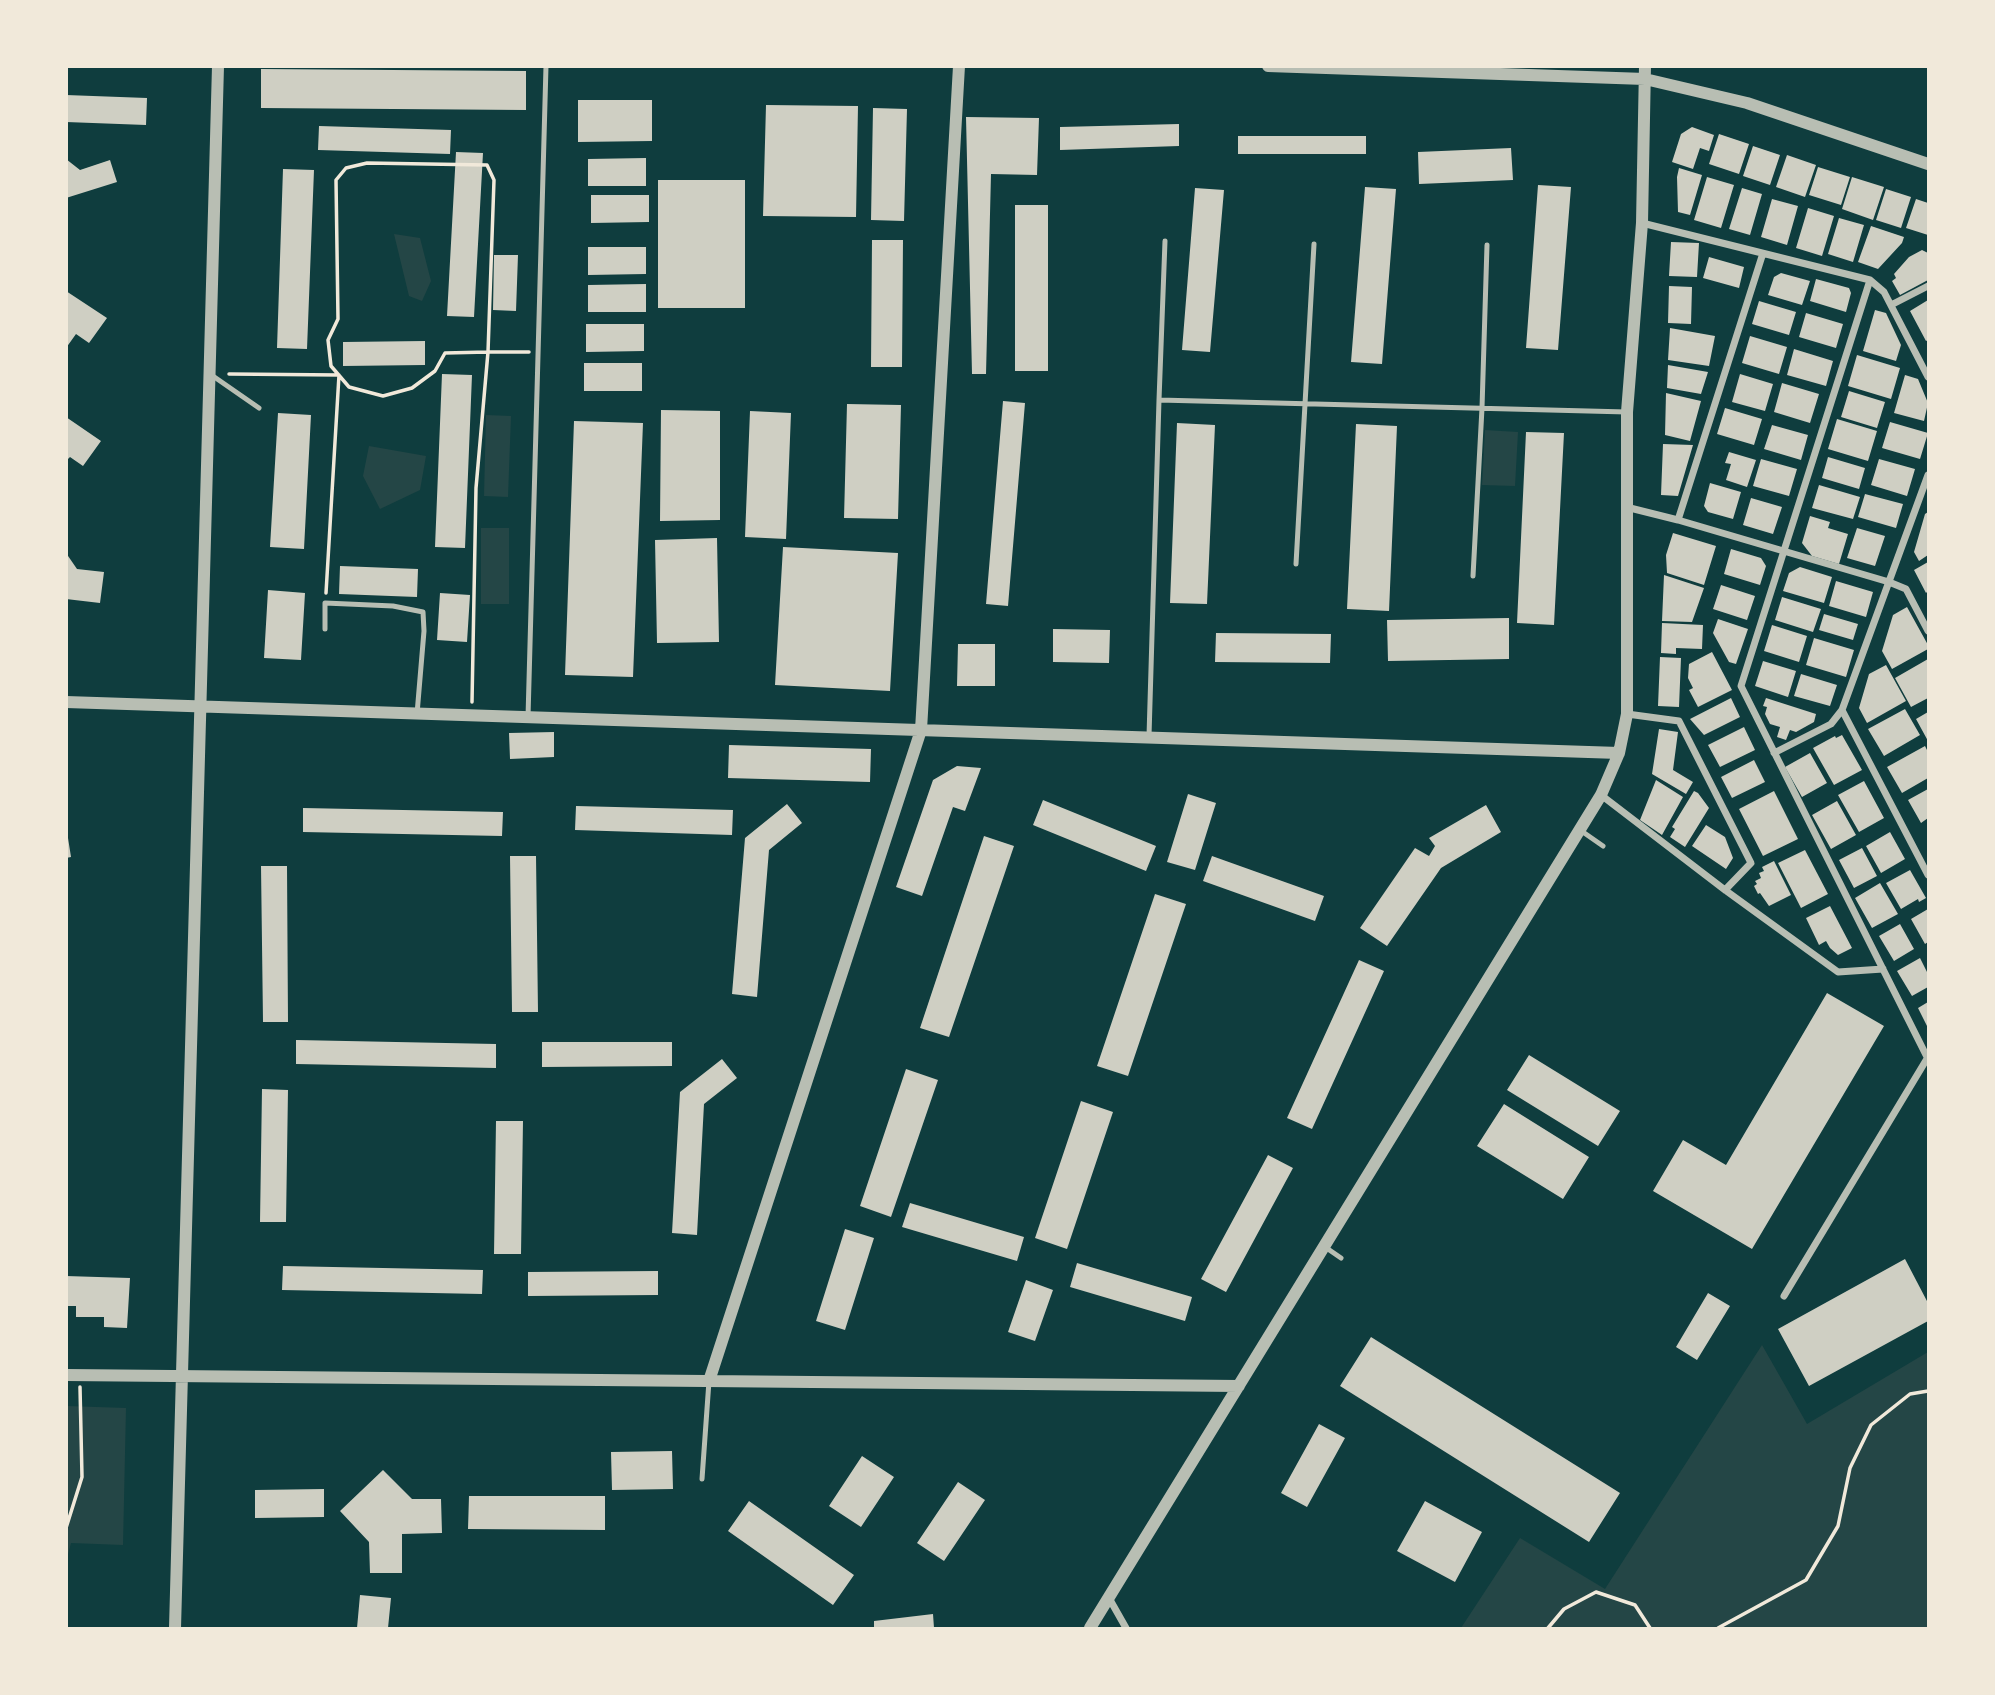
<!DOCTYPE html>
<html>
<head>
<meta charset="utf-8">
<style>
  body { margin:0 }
  #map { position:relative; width:1995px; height:1695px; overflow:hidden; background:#0f3d3e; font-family:Overpass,sans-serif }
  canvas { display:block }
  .frame { position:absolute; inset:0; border:68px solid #f1e9da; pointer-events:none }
</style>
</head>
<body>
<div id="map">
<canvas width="1995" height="1695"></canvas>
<div class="frame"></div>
</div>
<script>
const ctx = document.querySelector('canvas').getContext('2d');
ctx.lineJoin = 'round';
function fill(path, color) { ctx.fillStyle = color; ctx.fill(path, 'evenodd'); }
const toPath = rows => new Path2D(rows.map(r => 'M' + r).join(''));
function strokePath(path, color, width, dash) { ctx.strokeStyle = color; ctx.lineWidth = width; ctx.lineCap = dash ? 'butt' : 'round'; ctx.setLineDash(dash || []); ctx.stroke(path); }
const green = toPath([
  [394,234,420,238,431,281,422,301,409,296],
  [486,415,511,416,508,497,484,496],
  [1485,430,1518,432,1515,486,1482,485],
  [369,446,426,456,420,490,380,509,363,476],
  [481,528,509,528,509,604,481,604],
  [1762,1345,1807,1424,1928,1352,1928,1628,1461,1628,1520,1538,1605,1589],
  [67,1406,126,1408,123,1545,71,1543,67,1558]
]);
const building = toPath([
  [261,69,526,71,526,110,261,108],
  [66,95,147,98,146,125,66,122],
  [578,100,652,100,652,141,578,142],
  [766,105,858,106,856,217,763,216],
  [873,108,907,109,904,221,871,220],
  [966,117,1039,118,1037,175,991,174,986,374,972,374],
  [1179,124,1179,146,1060,150,1060,127],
  [319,126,451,130,450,154,318,150],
  [1692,127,1714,135,1709,151,1700,148,1693,169,1672,162,1681,134],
  [1719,134,1749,144,1739,174,1709,164],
  [1238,136,1366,136,1366,154,1238,154],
  [1753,146,1780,155,1770,185,1743,176],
  [1511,148,1513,180,1419,184,1418,152],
  [456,152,483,153,474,317,447,316],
  [1787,155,1816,165,1805,197,1776,187],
  [646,158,646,186,588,186,588,159],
  [66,159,80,170,110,160,117,182,66,198],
  [1818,167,1850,177,1841,205,1809,195],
  [1679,168,1702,175,1690,215,1678,212,1677,177],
  [283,169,314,170,307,349,277,348],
  [1707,177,1734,185,1721,228,1694,220],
  [1852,177,1884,187,1873,220,1842,209],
  [658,180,745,180,745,308,658,308],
  [1538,185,1571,187,1558,350,1526,348],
  [1365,187,1396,189,1382,364,1351,362],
  [1195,188,1224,190,1210,352,1182,350],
  [1742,188,1762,194,1750,235,1729,229],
  [1886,189,1911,197,1901,228,1876,220],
  [591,195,649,195,649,222,591,223],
  [1772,199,1798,206,1787,245,1761,237],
  [1916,199,1928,203,1928,235,1906,228],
  [1015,205,1048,205,1048,371,1015,371],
  [1808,208,1834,216,1822,256,1796,248],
  [1839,218,1864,225,1853,262,1828,254],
  [1871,226,1904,237,1902,243,1878,269,1858,262],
  [872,240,903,240,902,367,871,367],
  [1671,242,1699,243,1697,277,1669,276],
  [588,247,646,247,646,274,588,275],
  [1922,250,1928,253,1928,280,1900,295,1892,281,1896,278,1894,274,1909,257],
  [494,255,518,255,516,311,493,310],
  [1709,257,1744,267,1739,288,1703,278],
  [1781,273,1810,281,1802,305,1768,295,1774,277],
  [1816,279,1849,288,1851,293,1846,312,1810,301],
  [646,284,646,312,588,312,588,285],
  [1669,286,1692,287,1691,324,1668,323],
  [66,291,107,318,89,343,76,334,66,348],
  [1928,300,1928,340,1926,341,1910,311],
  [1759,301,1796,312,1789,335,1752,324],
  [1875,310,1886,313,1901,345,1896,361,1863,351],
  [1806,313,1843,324,1836,348,1799,337],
  [586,324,644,324,644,351,586,352],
  [1670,328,1715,336,1709,366,1668,360],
  [1750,336,1787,347,1779,374,1742,363],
  [425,341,425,365,343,366,343,342],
  [1794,349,1833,361,1826,386,1787,375],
  [1857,355,1900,368,1891,399,1848,386],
  [584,363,642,363,642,391,584,391],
  [1668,365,1708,372,1701,394,1667,388],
  [442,374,472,375,465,548,435,547],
  [1740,374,1773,384,1765,411,1732,402],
  [1905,375,1918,379,1928,403,1924,421,1894,413],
  [1782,383,1819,394,1810,423,1774,412],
  [1849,391,1885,402,1877,428,1841,417],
  [1666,393,1701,401,1690,441,1665,435],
  [1003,401,1025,403,1008,606,986,604],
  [847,404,901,405,898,519,844,518],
  [1725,408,1762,419,1754,445,1717,434],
  [661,410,720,411,720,520,660,521],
  [750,411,791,413,786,539,745,537],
  [278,413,311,415,304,549,270,547],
  [66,417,101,441,83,466,70,457,66,461],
  [1837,419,1877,431,1868,461,1828,449],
  [574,421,643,423,633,677,565,675],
  [1890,422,1928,433,1920,459,1882,448],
  [1177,423,1215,425,1207,604,1170,603],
  [1356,424,1397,426,1389,611,1347,609],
  [1772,425,1808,435,1801,460,1764,449],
  [1526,432,1564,433,1554,625,1517,623],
  [1663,444,1693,445,1678,496,1661,495],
  [1729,452,1756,460,1747,487,1726,480,1731,464,1725,463],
  [1828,457,1865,468,1859,489,1822,478],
  [1761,459,1797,469,1789,496,1753,486],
  [1879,459,1915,469,1907,496,1871,485],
  [1710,483,1741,492,1733,519,1708,512,1704,506],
  [1819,485,1860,497,1853,519,1812,508],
  [1865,494,1903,504,1896,528,1858,517],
  [1751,498,1782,507,1773,534,1743,525],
  [1928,512,1928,555,1919,561,1914,552,1925,514],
  [1810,516,1830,522,1828,528,1848,534,1839,564,1812,556,1802,543],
  [1857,528,1885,536,1875,566,1847,558],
  [1673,533,1716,546,1704,585,1667,573,1666,555],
  [717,538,719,642,657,643,655,540],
  [783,547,898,553,890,691,775,685],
  [1731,549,1761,558,1766,566,1760,585,1724,574],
  [66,553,77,569,104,572,100,603,66,599],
  [1928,562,1928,591,1926,593,1914,570],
  [340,566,418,569,417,597,339,594],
  [1800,567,1832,577,1824,603,1783,591,1789,573],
  [1664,575,1704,588,1692,622,1662,621],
  [1836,581,1873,592,1866,617,1829,606],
  [1721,585,1755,596,1747,620,1713,609],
  [268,590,305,593,301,660,264,658],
  [440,593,470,595,467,642,437,640],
  [1782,597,1821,609,1813,632,1775,620],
  [1907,607,1928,645,1928,649,1892,669,1882,651,1893,615],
  [1824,614,1858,624,1853,640,1819,630],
  [1509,618,1509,659,1388,661,1387,620],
  [1718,619,1748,629,1736,664,1729,662,1713,633],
  [1662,623,1703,625,1702,649,1676,648,1676,654,1661,653],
  [1772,625,1807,636,1799,662,1764,651],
  [1053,629,1110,630,1109,663,1053,662],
  [1216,633,1331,634,1330,663,1215,662],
  [1814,638,1854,650,1846,677,1806,665],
  [958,644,995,644,995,686,957,686],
  [1712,652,1732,690,1698,707,1689,690,1693,688,1688,678,1689,664],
  [1660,657,1681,658,1679,707,1658,706],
  [1928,659,1928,698,1911,707,1895,678],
  [1763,661,1796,671,1788,697,1755,686],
  [1886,665,1906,701,1867,723,1859,708,1869,674],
  [1801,674,1837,685,1830,706,1794,696],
  [1731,698,1740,717,1704,735,1690,719],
  [1766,698,1816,714,1814,722,1796,732,1790,730,1786,740,1777,737,1780,727,1770,724,1765,714,1767,707,1763,706],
  [1905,709,1920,735,1884,756,1868,729],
  [1928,712,1928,741,1916,719],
  [1744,727,1755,750,1720,767,1708,745],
  [1659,729,1678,732,1673,770,1693,782,1686,794,1652,774],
  [554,732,554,757,510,759,509,733],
  [1842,735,1862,770,1834,785,1813,748,1835,736,1836,738],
  [729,745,871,749,870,782,728,778],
  [1925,746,1928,752,1928,778,1902,793,1887,767],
  [1810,753,1827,783,1802,797,1785,767],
  [1754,760,1765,782,1732,798,1721,777],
  [957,766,981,768,965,811,953,807,922,896,896,887,933,780],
  [1656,780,1683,797,1662,835,1640,820],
  [1864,781,1884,818,1859,832,1838,795],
  [1928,789,1928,818,1921,823,1908,800],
  [1694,791,1698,793,1709,808,1685,847,1670,837,1675,829,1672,827],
  [1774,791,1798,839,1763,856,1739,809],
  [1188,794,1216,803,1195,870,1167,862],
  [1043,800,1156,846,1146,871,1033,825],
  [1837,801,1856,835,1831,849,1812,815],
  [787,804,802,823,769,850,757,997,732,994,745,838],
  [1486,805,1501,832,1441,868,1387,946,1360,928,1415,848,1429,856,1435,846,1429,838],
  [576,806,733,810,732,835,575,830],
  [303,808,503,812,502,836,303,832],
  [1706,825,1725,837,1733,858,1726,869,1692,846],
  [1890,832,1905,859,1881,873,1866,846],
  [984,836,1014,846,949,1037,920,1028],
  [66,838,68,838,71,857,66,858],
  [1862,848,1877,876,1854,888,1839,860],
  [1805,850,1828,894,1801,908,1778,863],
  [510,856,536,856,538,1012,512,1012],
  [1212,856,1324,896,1315,921,1203,881],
  [1774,861,1791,895,1769,906,1760,893,1758,894,1754,886,1757,884,1755,881,1761,878,1759,873,1764,871,1762,867],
  [261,866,287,866,288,1022,263,1022],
  [1910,870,1926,898,1919,902,1918,899,1901,909,1886,883],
  [1880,883,1898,914,1872,928,1855,898],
  [1155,894,1186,904,1128,1076,1097,1066],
  [1830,906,1852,948,1838,955,1830,948,1826,941,1819,945,1806,918],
  [1928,909,1928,942,1925,944,1911,919],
  [1900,924,1914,949,1894,961,1879,936],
  [1920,958,1928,974,1928,987,1912,996,1897,971],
  [1359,960,1384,971,1312,1129,1287,1118],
  [1827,993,1884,1026,1752,1249,1653,1191,1683,1140,1726,1165],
  [1928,1002,1928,1028,1918,1008],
  [296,1040,496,1044,496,1068,296,1064],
  [542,1042,672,1042,672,1066,542,1067],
  [1529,1055,1620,1111,1598,1146,1507,1090],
  [722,1059,737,1078,704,1104,697,1235,672,1233,680,1092],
  [906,1069,938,1080,891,1217,860,1206],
  [262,1089,288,1090,286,1222,260,1222],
  [1081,1101,1113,1112,1067,1249,1035,1238],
  [1504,1104,1589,1157,1563,1199,1477,1146],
  [496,1121,523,1121,521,1254,494,1254],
  [1268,1155,1293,1168,1226,1292,1201,1279],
  [910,1203,1024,1237,1017,1261,902,1227],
  [845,1229,874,1238,845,1330,816,1321],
  [1905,1259,1928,1303,1928,1321,1809,1386,1778,1329],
  [1077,1263,1192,1297,1185,1321,1070,1287],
  [283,1266,483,1270,482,1294,282,1290],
  [658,1271,658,1295,528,1296,528,1272],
  [66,1276,130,1278,127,1328,104,1327,104,1317,76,1317,76,1306,66,1306],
  [1026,1280,1053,1290,1035,1341,1008,1332],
  [1708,1293,1730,1306,1697,1360,1676,1347],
  [1371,1337,1620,1493,1589,1542,1340,1386],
  [1319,1424,1345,1438,1307,1507,1281,1493],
  [672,1451,673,1489,612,1490,611,1452],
  [862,1456,894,1477,861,1527,829,1506],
  [383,1470,412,1499,441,1499,442,1533,402,1534,402,1573,370,1573,369,1542,340,1511],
  [958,1482,985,1500,944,1561,917,1543],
  [324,1489,324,1517,255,1518,255,1490],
  [469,1496,605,1496,605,1530,468,1529],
  [749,1501,854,1575,833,1605,728,1531],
  [1425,1501,1482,1532,1455,1582,1397,1551],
  [360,1595,391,1598,388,1628,357,1628],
  [933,1614,934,1628,874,1628,874,1621]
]);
const path = toPath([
  [229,374,339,375,326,593],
  [472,702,476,488,488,352,494,180,487,165,367,163,346,168,336,180,338,319,328,340,331,366,349,387,383,396,412,388,435,371,445,353,488,352,529,352],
  [66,1528,82,1477,80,1387],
  [1548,1628,1564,1609,1596,1592,1635,1605,1650,1628],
  [1718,1628,1806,1580,1838,1526,1850,1468,1871,1425,1910,1394,1928,1391]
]);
const service = toPath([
  [210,374,259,408],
  [1159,400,1165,241],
  [1296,564,1314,244],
  [1473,576,1482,408,1487,245],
  [325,629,325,603,393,606,423,612,424,631,417,714],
  [528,717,546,66],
  [1149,736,1159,400,1627,412],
  [1580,830,1603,846],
  [1325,1247,1341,1258],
  [702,1479,709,1381]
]);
const minor = toPath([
  [1642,223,1870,280,1884,292,1928,377],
  [1870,280,1741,686,1928,1059],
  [1891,305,1928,286],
  [1928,475,1842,710,1928,875],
  [1626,507,1678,520,1889,582,1906,589,1928,631],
  [1678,520,1763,253],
  [1627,714,1679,721,1751,863,1725,890],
  [1774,753,1831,724,1842,710],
  [1601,795,1725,890,1838,972,1883,969],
  [1784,1296,1928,1057],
  [1109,1598,1126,1628]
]);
const tertiary = toPath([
  [1268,66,1645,79,1747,103,1928,164],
  [66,702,1619,753],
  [66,1375,1239,1386],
  [709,1381,921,730,959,66],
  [175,1628,218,66],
  [1090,1628,1601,795,1619,753,1627,714,1627,412,1642,223,1645,66]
]);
fill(green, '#244646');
fill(building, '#cfcfc3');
strokePath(path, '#f1e9da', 3.5);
strokePath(service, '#b8beb3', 5);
strokePath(minor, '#b8beb3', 7);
strokePath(tertiary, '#b8beb3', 12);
</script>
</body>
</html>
